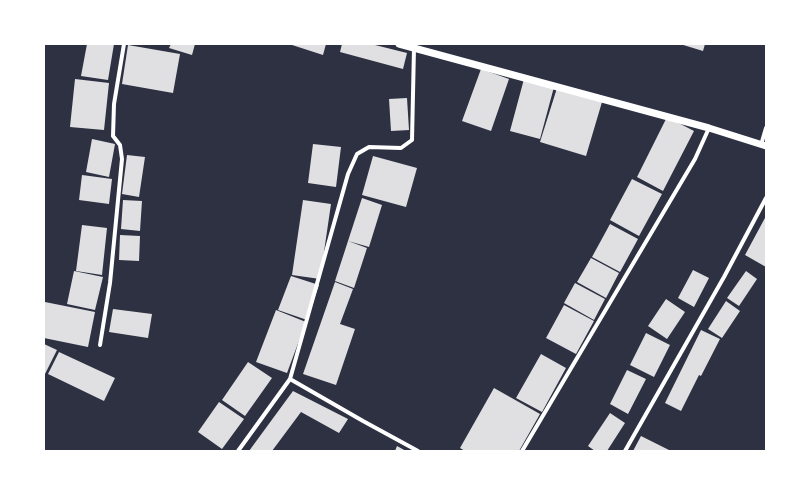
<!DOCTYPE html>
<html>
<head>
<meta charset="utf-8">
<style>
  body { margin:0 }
  #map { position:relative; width:810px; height:495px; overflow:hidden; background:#2d3142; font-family:Manrope,sans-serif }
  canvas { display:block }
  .frame { position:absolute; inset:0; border:45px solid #fff; pointer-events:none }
</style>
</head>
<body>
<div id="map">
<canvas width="810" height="495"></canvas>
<div class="frame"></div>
</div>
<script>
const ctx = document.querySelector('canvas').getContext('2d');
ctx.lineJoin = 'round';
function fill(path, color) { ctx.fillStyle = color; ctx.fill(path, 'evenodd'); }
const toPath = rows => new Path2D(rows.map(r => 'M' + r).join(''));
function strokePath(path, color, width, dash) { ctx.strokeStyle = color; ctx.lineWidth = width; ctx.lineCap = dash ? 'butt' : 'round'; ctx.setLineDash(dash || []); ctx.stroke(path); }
const building = toPath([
  [87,44,114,44,108,80,81,76],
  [171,44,195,44,192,55,169,48],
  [289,44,326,44,323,55],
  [342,44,371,44,407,53,403,69,340,52],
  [680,44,705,44,703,51],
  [128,45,180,54,173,93,122,84],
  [481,69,509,79,491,131,462,121],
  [75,79,109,83,104,130,70,127],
  [524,79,554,87,540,139,510,131],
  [557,88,602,102,586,156,540,142],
  [407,98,409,130,391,131,389,99],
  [667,117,694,131,663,191,637,177],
  [92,139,115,144,109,177,86,172],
  [313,144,341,147,336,187,308,183],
  [127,155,145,157,139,197,122,194],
  [373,156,417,168,406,207,362,195],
  [82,175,112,179,109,204,79,200],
  [632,179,662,194,639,236,610,220],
  [362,198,382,205,369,247,348,241],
  [123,200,142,201,140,231,121,229],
  [303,200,331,204,320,279,292,275],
  [766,216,766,267,745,255],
  [610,224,638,239,620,272,592,257],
  [82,225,107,228,102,275,76,271],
  [120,235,140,236,139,261,119,260],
  [348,241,367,248,354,288,335,281],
  [591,258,619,273,606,298,577,282],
  [693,270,709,278,694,307,678,298],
  [74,271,103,277,95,310,67,304],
  [746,271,757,279,739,306,727,298],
  [291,276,319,285,307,320,278,310],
  [335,282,353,289,340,324,355,329,336,385,303,374],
  [575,283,605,299,594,320,564,303],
  [666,299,685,312,667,339,648,326],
  [726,301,740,311,722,338,708,329],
  [45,302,95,312,88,347,44,338,44,307],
  [564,305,594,321,576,354,546,338],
  [113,309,152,314,148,338,109,332],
  [276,310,306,322,287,373,256,362],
  [701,330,720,339,701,376,699,375,681,411,665,403],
  [646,333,670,345,654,377,630,365],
  [44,344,57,350,44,376],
  [59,352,115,378,104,401,48,374],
  [541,354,566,368,542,412,516,398],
  [248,362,272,378,245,416,222,400],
  [627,370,646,379,628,414,610,404],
  [494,388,540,414,519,451,465,451,460,448],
  [293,391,348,419,339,433,301,412,272,451,249,451],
  [219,402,244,419,222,449,198,432],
  [610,413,625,423,607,451,595,451,588,446],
  [641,436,671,451,633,451],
  [397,446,406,451,395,451]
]);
const minor = toPath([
  [761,145,766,128],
  [100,345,110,283,122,159,120,145,113,136,114,104,124,44],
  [290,379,363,421,418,451],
  [238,451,290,379,348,174,357,154,369,147,401,148,412,140,414,48,413,44],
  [522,451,695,159,709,128],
  [625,451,724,277,766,198]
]);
const tertiary = toPath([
  [399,44,709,128,766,146]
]);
fill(building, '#e0e0e3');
strokePath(minor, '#fff', 4);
strokePath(tertiary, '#fff', 7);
</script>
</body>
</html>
